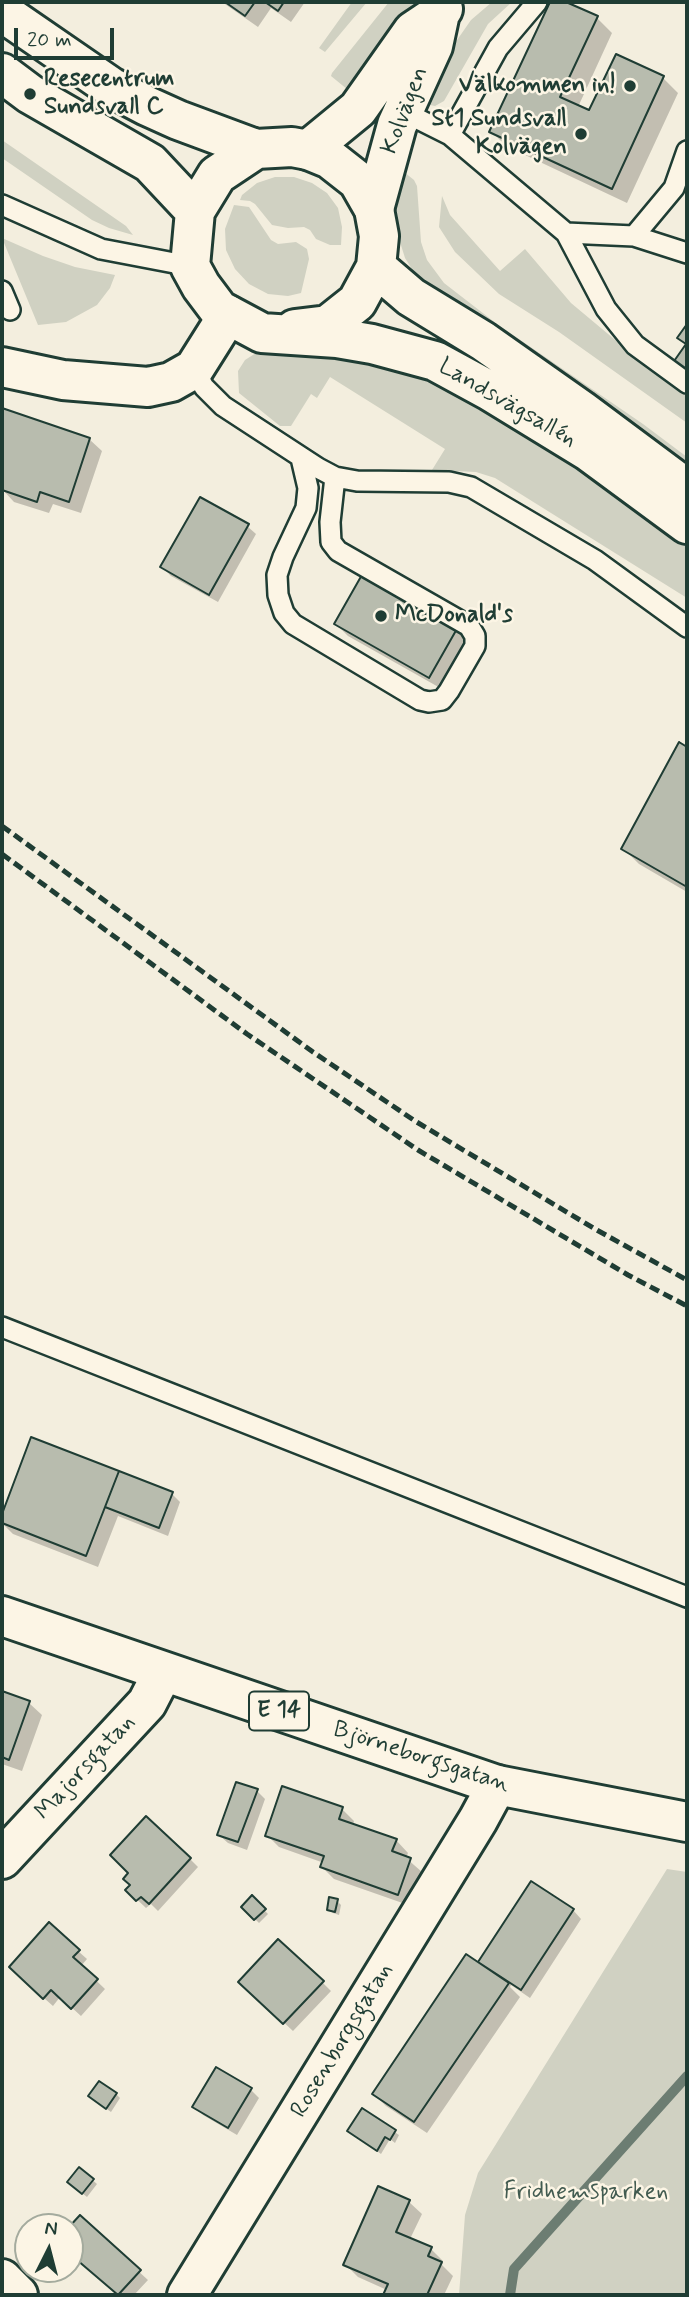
<!DOCTYPE html>
<html>
<head>
<meta charset="utf-8">
<style>
  body { margin:0 }
  #map { position:relative; width:689px; height:2297px; overflow:hidden; background:#f3eede; font-family:Mynerve,sans-serif }
  canvas { display:block }
  .frame { position:absolute; inset:0; border:4px solid #1f3d34; pointer-events:none }
  .north { position:absolute; left:14px; top:2213px; width:70px; height:70px; box-sizing:border-box; background:#fcf5e5; border:2px solid #a4ab9e; border-radius:50%; rotate:6deg; font-size:19px; font-weight:700; line-height:28px; text-align:center; color:#1f3d34 }
  .north::after { content:''; display:block; margin:auto; width:24px; height:32px; background:#1f3d34; clip-path:polygon(50% 0,100% 100%,50% 72%,0 100%) }
  .scale { position:absolute; left:14px; top:28px; width:100px; height:32px; box-sizing:border-box; border:4px solid #1f3d34; border-top:0; padding-left:9px; font-size:21px; line-height:24px; white-space:nowrap; color:#1f3d34; -webkit-text-stroke:5px #fcf5e5; paint-order:stroke }
</style>
</head>
<body>
<div id="map">
<canvas width="689" height="2297"></canvas>
<div class="frame"></div>
<div class="north">N</div>
<div class="scale">20 m</div>
</div>
<script>
const ctx = document.querySelector('canvas').getContext('2d');
ctx.lineJoin = 'round';
function fill(path, color) { ctx.fillStyle = color; ctx.fill(path, 'evenodd'); }
const toPath = rows => new Path2D(rows.map(r => 'M' + r).join(''));
function strokePath(path, color, width, dash) { ctx.strokeStyle = color; ctx.lineWidth = width; ctx.lineCap = dash ? 'butt' : 'round'; ctx.setLineDash(dash || []); ctx.stroke(path); }
function label(font, color, halo, rows, align = 'center') {
  ctx.font = font + ' Mynerve,sans-serif'; ctx.lineWidth = 5; ctx.setLineDash([]); ctx.textBaseline = 'middle'; ctx.strokeStyle = halo; ctx.fillStyle = color; for (const [text, x, y, turn = 0] of rows) {
    ctx.save(); ctx.translate(x, y); ctx.rotate((+turn || 0) * Math.PI / 180); ctx.textAlign = isNaN(turn) ? turn : align; if (halo) ctx.strokeText(text, 0, 0); ctx.fillText(text, 0, 0); ctx.restore();
  }
}
const green = toPath([
  [352,2,367,2,325,52,319,48],
  [389,2,421,2,353,94,331,76,332,73],
  [492,2,512,2,488,24,444,101,435,106,430,105,428,100,432,76,471,20],
  [2,140,126,226,133,235,109,228,92,220,2,158],
  [404,172,414,180,417,186,421,242,427,260,444,283,497,324,643,424,687,457,687,471,420,282,405,258,400,242,397,212,398,178],
  [275,177,294,177,312,183,327,193,338,208,342,227,341,245,330,245,316,239,310,230,304,227,288,228,272,225,255,204,250,201,240,200,242,195,257,183],
  [442,196,450,215,500,271,525,249,571,303,632,354,687,393,687,423,559,332,499,294,455,252,439,227],
  [234,205,249,207,271,240,278,244,296,242,307,249,309,259,301,293,288,296,268,294,249,284,235,269,226,250,225,229],
  [2,238,43,256,75,267,115,275,110,288,97,305,66,322,38,325],
  [317,348,431,378,512,416,611,487,687,546,687,598,495,478,476,472,432,470,445,449,330,377,317,398,311,394,291,426,280,426,239,393,238,371,245,360,256,353,274,349],
  [667,1869,687,1872,687,2295,459,2295,465,2215,478,2173]
]);
const shadow = toPath([
  [222,2,305,2,291,22,271,8,258,27],
  [551,2,562,2,597,18,612,33,578,107,590,113,617,56,663,78,678,93,627,203,506,146,491,131],
  [2,410,89,439,102,451,81,513,53,504,49,513,14,502,2,489],
  [247,526,256,534,218,602,171,576,162,567],
  [336,624,457,629,469,641,442,689,348,636],
  [680,745,687,749,687,892,639,864,624,849],
  [32,1440,172,1494,180,1502,168,1536,118,1516,98,1567,13,1534,2,1523,2,1519],
  [2,1693,29,1703,42,1715,22,1771,2,1764],
  [257,1791,265,1799,247,1850,228,1843,219,1835],
  [342,1809,354,1821,353,1825,396,1840,408,1853,406,1858,422,1872,411,1906,334,1879,322,1867,324,1863,279,1847,267,1835],
  [190,1859,198,1867,158,1911,151,1904,146,1908,127,1890,132,1885,131,1873],
  [532,1883,573,1910,581,1919,530,1998,511,1985,510,1987,520,1997,427,2133,386,2106,374,2094,478,1965],
  [252,1898,268,1914,259,1923,243,1907],
  [337,1901,341,1905,339,1915,333,1913,329,1909],
  [78,1951,87,1959,81,1966,105,1989,81,2016,60,1997,53,2006,19,1976],
  [322,1982,331,1991,293,2031,249,1990],
  [251,2090,259,2098,237,2135,203,2115,195,2107],
  [116,2094,120,2098,111,2112,94,2100],
  [362,2110,399,2135,395,2143,390,2139,381,2154,349,2131],
  [80,2169,97,2184,87,2197,73,2186],
  [379,2188,409,2202,422,2214,410,2239,431,2249,443,2261,442,2265,453,2276,444,2295,385,2295,387,2290,358,2277,346,2265],
  [80,2218,148,2280,134,2295,117,2295,70,2253]
]);
const stream = toPath([
  [510,2295,514,2269,687,2076]
]);
const building = toPath([
  [225,2,255,2,245,16,225,2],
  [265,2,284,2,278,11,265,2],
  [550,2,566,2,598,16,560,97,589,110,616,54,664,76,612,189,489,132,550,2],
  [687,324,687,375,672,364,686,344,677,338,687,324],
  [2,408,90,438,69,502,40,492,37,502,2,490,3,480,2,479,2,408],
  [200,497,249,524,209,595,160,567,200,497],
  [363,573,458,627,429,678,334,624,363,573],
  [679,742,687,747,687,887,621,849,679,742],
  [31,1437,119,1471,86,1556,2,1523,2,1514,31,1437],
  [119,1471,173,1492,159,1528,105,1507,119,1471],
  [2,1691,30,1701,9,1760,2,1757,2,1691],
  [236,1782,258,1789,238,1842,217,1835,236,1782],
  [282,1786,343,1807,339,1819,397,1839,392,1851,411,1858,398,1895,320,1867,324,1856,265,1836,282,1786],
  [146,1816,191,1858,149,1904,141,1897,136,1901,125,1890,130,1885,123,1879,128,1873,110,1855,146,1816],
  [531,1881,574,1909,521,1990,478,1962,531,1881],
  [252,1895,266,1909,254,1920,241,1907,252,1895],
  [329,1897,338,1899,335,1912,327,1910,329,1897],
  [49,1922,80,1950,73,1957,98,1979,71,2009,51,1990,43,1999,9,1967,49,1922],
  [278,1939,324,1981,283,2024,238,1982,278,1939],
  [466,1954,509,1983,414,2122,372,2094,466,1954],
  [216,2067,252,2088,228,2128,192,2107,216,2067],
  [99,2081,117,2093,106,2109,88,2096,99,2081],
  [362,2108,396,2130,390,2140,385,2137,377,2151,347,2131,362,2108],
  [79,2167,94,2179,82,2194,67,2182,79,2167],
  [378,2186,410,2200,396,2232,432,2247,428,2256,442,2262,427,2295,383,2295,388,2284,343,2265,378,2186],
  [80,2215,141,2270,118,2295,70,2254,69,2227,80,2215]
]);
const service = toPath([
  [402,111,450,135,498,48,537,2],
  [450,135,566,233,634,236,687,253],
  [2,205,101,249,190,266],
  [566,233,606,309,635,345,687,383],
  [634,236,674,188,687,151],
  [2,291,10,310],
  [194,369,204,387,223,406,318,468,335,477,357,481,449,482,471,487,595,560,687,627],
  [301,458,308,488,306,508,283,557,277,575,278,595,284,613,293,624,420,700,429,702,442,700,449,691,475,646,475,636,469,626,338,551,331,542,330,522,335,477],
  [2,1327,687,1597]
]);
const minor = toPath([
  [308,150,358,109,413,31,440,13,443,9],
  [374,209,397,125,433,46,440,13],
  [2,367,63,380,148,387,171,382,194,369,228,315],
  [2,1859,147,1703,163,1672],
  [187,2295,478,1820,497,1785]
]);
const tertiary = toPath([
  [2,2279,18,2295]
]);
const secondary = toPath([
  [2,12,111,87,147,106,178,120,256,149,292,147,308,150,330,159,358,181,374,209,379,236,376,267,357,302,328,325,295,329],
  [2,73,30,94,150,163,195,211],
  [256,149,217,175,195,211,190,266,201,286,219,310,262,333,337,338,372,344,435,361,490,391,588,451,687,524],
  [376,267,411,297,483,341,581,410,687,489]
]);
const trunk = toPath([
  [2,1616,497,1785,687,1822]
]);
const rail = toPath([
  [2,826,313,1052,415,1121,595,1229,687,1280],
  [2,854,247,1034,418,1150,628,1275,687,1306]
]);
const markers = [
  [630,86,7,"#1f3d34"],
  [30,94,7,"#1f3d34"],
  [581,134,7,"#1f3d34"],
  [381,616,7,"#1f3d34"]
];
const shields = [
  [279,1711,60]
];
const shieldNames = [
  ["E 14",279,1711]
];
const poiNames = [
  ["Resecentrum",44,80],
  ["Sundsvall C",44,108],
  ["Välkommen in!",616,86,"right"],
  ["St1 Sundsvall",567,120,"right"],
  ["Kolvägen",567,148,"right"],
  ["McDonald's",395,616]
];
const streetNames = [
  ["Kolvägen",406,111,-69],
  ["Landsvägsallén",507,404,30],
  ["Björneborgsgatan",421,1758,18],
  ["Majorsgatan",86,1768,-47],
  ["Rosenborgsgatan",343,2041,-59]
];
const parkNames = [
  ["Fridhemsparken",586,2193]
];
fill(green, '#d0d1c2');
fill(shadow, '#0003');
strokePath(stream, '#6c7d72', 10);
fill(building, '#b8bcae');
strokePath(building, '#1f3d34', 2);
strokePath(service, '#1f3d34', 24);
strokePath(minor, '#1f3d34', 44);
strokePath(tertiary, '#1f3d34', 44);
strokePath(secondary, '#1f3d34', 44);
strokePath(trunk, '#1f3d34', 44);
strokePath(service, '#fcf5e5', 19);
strokePath(minor, '#fcf5e5', 38);
strokePath(tertiary, '#fcf5e5', 38);
strokePath(secondary, '#fcf5e5', 38);
strokePath(trunk, '#fcf5e5', 38);
strokePath(rail, '#1f3d34', 5, [10, 5]);
for (const [x, y, r, color] of markers) { const dot = new Path2D(); dot.arc(x, y, r, 0, 2 * Math.PI); ctx.fillStyle = color; ctx.fill(dot); strokePath(dot, '#fcf5e5', 2.5); }
for (const [x, y, w] of shields) { const box = new Path2D(); box.roundRect(x - w / 2, y - 19.5, w, 39, 5); ctx.fillStyle = '#fcf5e5'; ctx.fill(box); strokePath(box, '#1f3d34', 2); }
label('bold 23px', '#1f3d34', null, shieldNames);
label('bold 24px', '#1f3d34', '#fcf5e5', poiNames, 'left');
label('24px', '#1f3d34', '#fcf5e5', streetNames);
label('24px', '#425b50', '#fcf5e5', parkNames);
</script>
</body>
</html>
